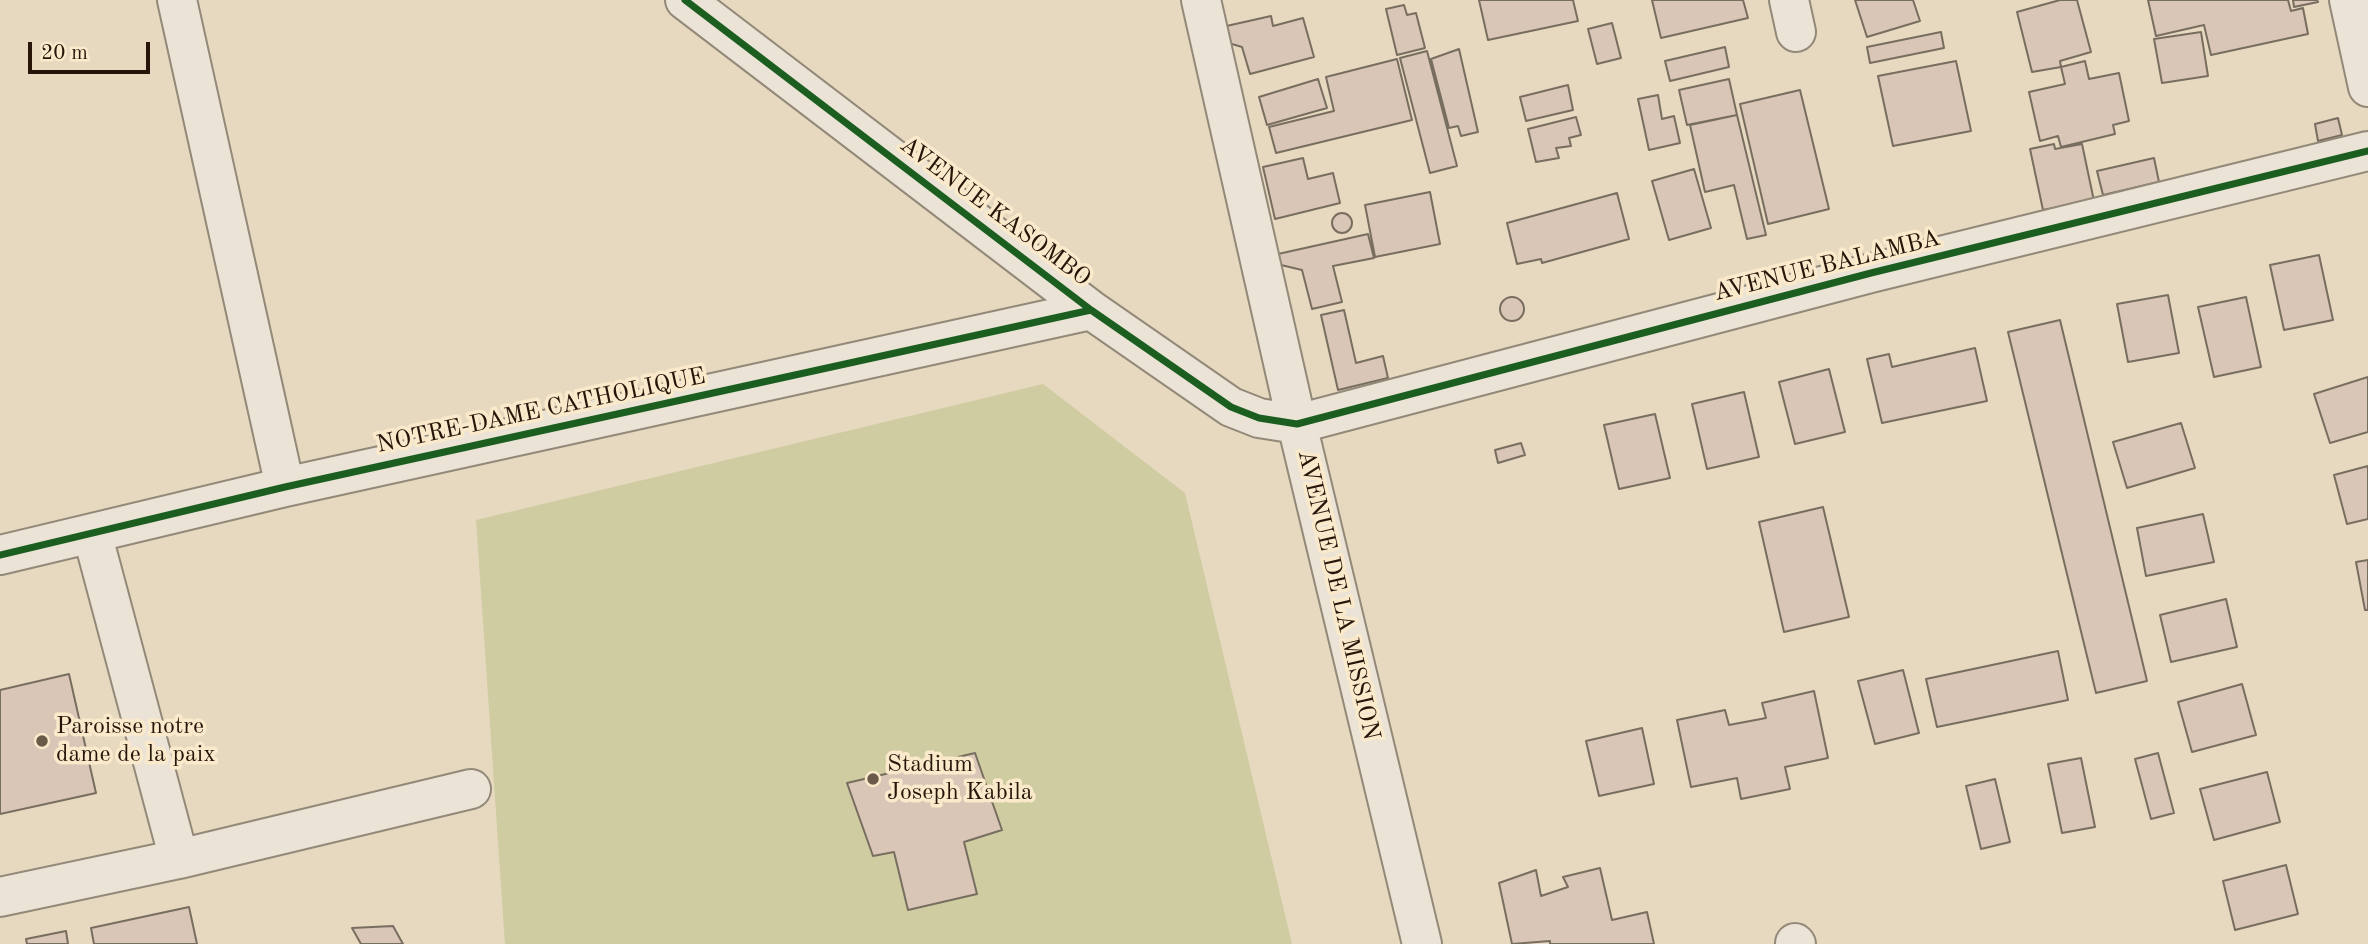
<!DOCTYPE html>
<html>
<head>
<meta charset="utf-8">
<style>
  body { margin:0 }
  #map { position:relative; width:2368px; height:944px; overflow:hidden; background:#e7d9bf; font-family:"Old Standard TT",serif }
  canvas { display:block }
  .scale { position:absolute; left:28px; top:42px; width:122px; height:32px; box-sizing:border-box; border:4px solid #27150a; border-top:0; padding-left:9px; font-size:21px; line-height:24px; white-space:nowrap; color:#27150a; -webkit-text-stroke:5px #faeacb; paint-order:stroke }
</style>
</head>
<body>
<div id="map">
<canvas width="2368" height="944"></canvas>
<div class="scale">20 m</div>
</div>
<script>
const ctx = document.querySelector('canvas').getContext('2d');
ctx.lineJoin = 'round';
function fill(path, color) { ctx.fillStyle = color; ctx.fill(path, 'evenodd'); }
const toPath = rows => new Path2D(rows.map(r => 'M' + r).join(''));
function strokePath(path, color, width, dash) { ctx.strokeStyle = color; ctx.lineWidth = width; ctx.lineCap = dash ? 'butt' : 'round'; ctx.setLineDash(dash || []); ctx.stroke(path); }
function label(font, color, halo, rows, align = 'center') {
  ctx.font = font + ' "Old Standard TT",serif'; ctx.lineWidth = 7; ctx.setLineDash([]); ctx.textBaseline = 'middle'; ctx.strokeStyle = halo; ctx.fillStyle = color; for (const [text, x, y, turn = 0] of rows) {
    ctx.save(); ctx.translate(x, y); ctx.rotate((+turn || 0) * Math.PI / 180); ctx.textAlign = isNaN(turn) ? turn : align; if (halo) ctx.strokeText(text, 0, 0); ctx.fillText(text, 0, 0); ctx.restore();
  }
}
const green = toPath([
  [1043,384,1185,493,1292,944,505,944,476,520]
]);
const building = toPath([
  [1479,0,1573,0,1578,21,1488,40,1479,0],
  [1652,0,1743,0,1748,18,1661,38,1652,0],
  [1855,0,1913,0,1920,21,1867,37,1855,0],
  [2060,0,2077,0,2091,52,2060,61,2061,67,2032,72,2017,12,2060,0],
  [2148,0,2288,0,2291,11,2303,8,2308,34,2211,55,2204,25,2156,36,2148,0],
  [2293,0,2317,0,2318,2,2294,7,2293,0],
  [1404,5,1407,15,1416,13,1425,48,1397,55,1386,9,1404,5],
  [1271,16,1273,26,1303,18,1314,57,1250,74,1242,47,1225,42,1222,27,1271,16],
  [1612,23,1621,58,1597,64,1588,29,1612,23],
  [1941,32,1944,48,1870,63,1867,47,1941,32],
  [2201,32,2208,76,2162,83,2154,39,2201,32],
  [1725,47,1729,67,1670,81,1665,61,1725,47],
  [1459,49,1478,132,1461,136,1458,126,1449,128,1431,59,1459,49],
  [1427,51,1457,166,1430,173,1400,58,1427,51],
  [1397,59,1412,120,1276,153,1269,127,1334,111,1326,77,1397,59],
  [1956,61,1971,131,1893,146,1878,76,1956,61],
  [2085,61,2089,79,2119,73,2129,121,2113,125,2115,134,2061,147,2058,136,2040,141,2029,92,2065,84,2061,67,2085,61],
  [1318,79,1327,108,1267,125,1259,97,1318,79],
  [1729,79,1737,115,1687,125,1679,90,1729,79],
  [1568,85,1573,110,1526,121,1520,97,1568,85],
  [1800,90,1829,209,1768,224,1740,104,1800,90],
  [1658,95,1662,119,1674,116,1680,143,1649,150,1638,99,1658,95],
  [1737,115,1766,235,1747,239,1734,185,1705,192,1690,125,1737,115],
  [1576,117,1581,135,1569,138,1571,146,1556,148,1559,158,1536,162,1528,129,1576,117],
  [2338,118,2342,135,2318,141,2315,124,2338,118],
  [2054,144,2055,149,2082,144,2094,201,2043,210,2030,149,2054,144],
  [1303,158,1308,179,1333,173,1340,203,1275,219,1263,167,1303,158],
  [2154,158,2159,182,2103,195,2097,171,2154,158],
  [1694,169,1711,228,1669,240,1652,181,1694,169],
  [1430,192,1440,244,1375,257,1365,205,1430,192],
  [1617,193,1629,239,1542,263,1541,259,1517,264,1507,223,1617,193],
  '1332 223a10 10 0 1 1 20 0a10 10 0 1 1-20 0Z',
  [1368,234,1374,258,1333,266,1342,302,1312,309,1302,270,1281,265,1278,254,1368,234],
  [2319,255,2333,320,2284,330,2270,265,2319,255],
  [2168,295,2179,353,2128,362,2117,304,2168,295],
  [2246,297,2261,367,2214,377,2198,307,2246,297],
  '1500 309a12 12 0 1 1 24 0a12 12 0 1 1-24 0Z',
  [1344,310,1356,363,1383,356,1388,378,1338,390,1321,315,1344,310],
  [2060,320,2147,681,2096,693,2008,332,2060,320],
  [1975,348,1987,401,1882,423,1867,359,1889,354,1892,367,1975,348],
  [1829,369,1845,432,1795,444,1779,382,1829,369],
  [2368,377,2368,432,2330,443,2314,394,2368,377],
  [1744,392,1759,457,1707,469,1692,404,1744,392],
  [1655,414,1670,478,1619,489,1604,425,1655,414],
  [2181,423,2195,468,2127,488,2113,442,2181,423],
  [1521,443,1525,455,1498,463,1495,450,1521,443],
  [2368,466,2368,519,2347,524,2334,475,2368,466],
  [1823,507,1849,617,1784,632,1759,522,1823,507],
  [2203,514,2214,562,2146,576,2137,528,2203,514],
  [2368,560,2368,610,2365,610,2356,562,2368,560],
  [2226,599,2237,647,2171,662,2160,615,2226,599],
  [2058,651,2068,700,1937,727,1926,679,2058,651],
  [1903,670,1919,733,1875,744,1858,681,1903,670],
  [69,674,96,793,0,814,0,690,69,674],
  [2242,684,2256,735,2192,752,2178,702,2242,684],
  [1814,691,1828,758,1785,767,1790,789,1741,799,1737,778,1691,787,1677,720,1725,710,1729,725,1766,718,1762,703,1814,691],
  [1642,728,1654,784,1599,796,1586,741,1642,728],
  [975,753,1002,830,964,842,977,894,908,910,894,852,873,856,847,783,975,753],
  [2158,753,2174,813,2151,819,2135,759,2158,753],
  [2081,758,2095,827,2062,833,2048,764,2081,758],
  [2267,772,2280,822,2214,840,2200,789,2267,772],
  [1995,779,2010,842,1981,849,1966,786,1995,779],
  [2286,865,2298,914,2235,930,2223,881,2286,865],
  [1600,868,1612,920,1647,912,1654,944,1550,944,1550,941,1512,944,1499,883,1536,870,1541,896,1568,887,1563,877,1600,868],
  [189,907,197,944,94,944,91,928,189,907],
  [393,926,403,944,361,944,352,928,393,926],
  [66,931,68,944,27,944,26,939,66,931]
]);
const minor = toPath([
  [177,0,285,487],
  [685,0,1091,310,1231,407,1259,418,1297,424,1871,273,2368,151],
  [1201,0,1297,424,1422,944],
  [1789,0,1796,32],
  [2349,0,2368,87],
  [92,533,179,859],
  [0,555,285,487,1091,310],
  [0,897,179,859,471,789],
  [1795,943,1796,944]
]);
const cycleway = toPath([
  [685,0,1091,310,1231,407,1259,418,1297,424,1871,273,2368,151],
  [0,555,285,487,1091,310]
]);
const markers = [
  [42,741,7,"#6a5a49"],
  [873,779,7,"#6a5a49"]
];
const streetNames = [
  ["AVENUE KASOMBO",995,212,37],
  ["AVENUE BALAMBA",1827,266,-14],
  ["NOTRE-DAME CATHOLIQUE",541,411,-12],
  ["AVENUE DE LA MISSION",1338,595,77]
];
const poiNames = [
  ["Paroisse notre",56,727],
  ["dame de la paix",56,755],
  ["Stadium",887,765],
  ["Joseph Kabila",887,793]
];
fill(green, '#cfcca2');
fill(building, '#d9c6b6');
strokePath(building, '#786e60', 2);
strokePath(minor, '#938979', 42);
strokePath(minor, '#eae3d6', 38);
strokePath(cycleway, '#1b5e20', 7);
for (const [x, y, r, color] of markers) { const dot = new Path2D(); dot.arc(x, y, r, 0, 2 * Math.PI); ctx.fillStyle = color; ctx.fill(dot); strokePath(dot, '#faeacb', 2.5); }
label('24px', '#27150a', '#faeacb', streetNames);
label('24px', '#27150a', '#faeacb', poiNames, 'left');
</script>
</body>
</html>
